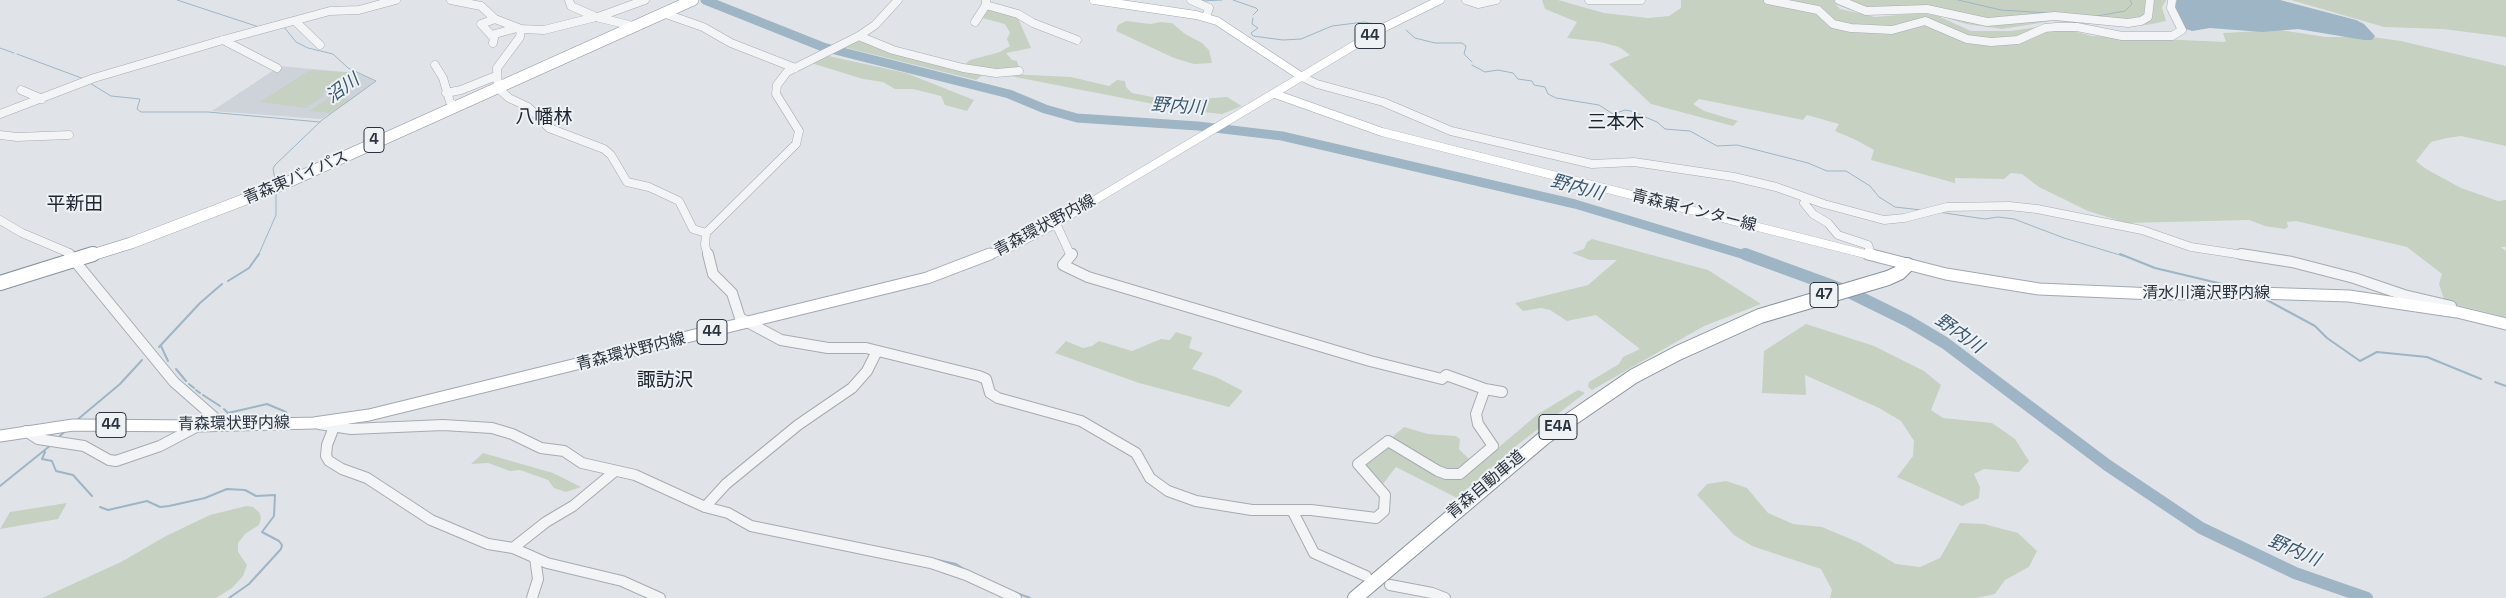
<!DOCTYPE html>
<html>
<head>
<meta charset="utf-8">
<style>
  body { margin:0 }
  canvas { display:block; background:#e0e4e8 }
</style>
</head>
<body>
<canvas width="2506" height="598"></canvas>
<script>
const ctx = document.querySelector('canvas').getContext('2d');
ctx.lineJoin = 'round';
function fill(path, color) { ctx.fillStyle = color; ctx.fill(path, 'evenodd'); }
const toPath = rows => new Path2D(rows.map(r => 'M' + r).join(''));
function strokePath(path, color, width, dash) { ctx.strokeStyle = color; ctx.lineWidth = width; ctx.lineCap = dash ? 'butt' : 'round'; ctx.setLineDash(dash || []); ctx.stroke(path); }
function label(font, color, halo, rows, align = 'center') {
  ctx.font = font + ' "Space Grotesk","Noto Sans JP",sans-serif'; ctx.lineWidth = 4; ctx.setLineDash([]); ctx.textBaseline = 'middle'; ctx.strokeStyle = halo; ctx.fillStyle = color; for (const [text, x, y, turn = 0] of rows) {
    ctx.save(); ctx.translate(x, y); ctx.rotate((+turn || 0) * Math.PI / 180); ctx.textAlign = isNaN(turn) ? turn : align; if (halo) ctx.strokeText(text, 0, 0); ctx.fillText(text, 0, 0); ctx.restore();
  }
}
const built = toPath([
  [280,66,357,73,375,81,348,102,321,119,212,111]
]);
const green = toPath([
  [1542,0,1558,0,1604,13,1648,18,1669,16,1681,8,1681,0,2166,0,2162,7,2166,21,2152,24,2130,27,2052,21,2002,29,1966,24,1931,13,1918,12,1881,15,1850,10,1835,4,1840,9,1875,17,1922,13,1938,16,1971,31,2011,31,2051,25,2092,36,2226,42,2223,33,2280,30,2326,37,2372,37,2401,41,2506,66,2506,146,2461,136,2447,138,2431,142,2416,161,2426,169,2461,188,2498,201,2506,200,2506,247,2501,247,2506,251,2506,317,2445,302,2439,284,2442,274,2407,247,2296,221,2287,222,2288,227,2285,229,2265,226,2249,220,2126,223,2088,211,2039,187,2022,174,2011,173,2004,179,1955,178,1955,183,1871,160,1874,150,1856,140,1835,131,1839,124,1807,115,1803,120,1699,99,1693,104,1704,111,1738,121,1733,126,1651,104,1609,64,1630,55,1619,47,1600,42,1567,38,1577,22,1545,9],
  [2291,0,2506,0,2506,37,2443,29,2384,27],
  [991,8,1017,16,1031,48,1006,53,1012,60,1017,61,1019,68,988,71,976,80,843,47,856,40,873,46,885,44,946,62,949,60,964,65,970,60,1000,52,1010,46,1007,39,1010,33,1005,24,982,18,986,10],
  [1126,21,1151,24,1160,22,1172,23,1185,34,1202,43,1209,50,1212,63,1194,64,1174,58,1116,31,1118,25],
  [824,55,906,73,974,100,967,111,945,105,941,96,913,89,895,89,883,82,863,79,811,63],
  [310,70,355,73,358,77,348,84,337,83,321,94,325,95,306,108,260,102],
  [1008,74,1071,77,1109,86,1117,80,1125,81,1126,87,1132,93,1172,101,1227,97,1242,106,1222,114,1184,110,1005,75],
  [330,97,350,99,330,113,309,111],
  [1592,239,1708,270,1761,304,1704,326,1592,390,1588,387,1589,382,1619,364,1623,357,1640,349,1596,315,1567,321,1550,310,1541,308,1523,311,1515,303,1588,285,1617,260,1590,260,1572,253,1584,249,1587,242],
  [1806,324,1874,346,1924,371,1941,385,1931,410,1943,418,1992,423,2015,439,2029,461,2019,472,1984,469,1974,474,1980,487,1979,498,1962,506,1897,477,1913,456,1914,441,1901,421,1879,408,1805,375,1806,395,1762,393,1764,351],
  [1176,332,1192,337,1189,348,1203,353,1192,369,1216,377,1243,391,1229,407,1139,383,1055,353,1066,341,1083,348,1092,346,1099,341,1132,351,1161,339,1170,340],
  [1578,390,1585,393,1516,446,1457,498,1396,467,1383,484,1363,465,1389,446,1440,476,1451,479,1466,475,1538,414],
  [1404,427,1428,434,1456,436,1460,439,1459,449,1471,461,1457,470,1443,469,1391,438],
  [483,453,553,473,581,487,566,492,554,488,548,480,520,470,510,471,488,463,471,464],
  [1726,481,1747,488,1768,513,1793,524,1822,527,1860,543,1896,564,1920,567,1940,558,1960,523,1984,524,2018,533,2037,551,2029,567,2005,580,1995,594,1976,598,1830,598,1832,590,1821,569,1752,546,1734,535,1697,495,1707,484],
  [67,503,58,519,0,529,10,512],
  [246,506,253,507,259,512,261,518,259,525,245,534,238,543,238,552,247,565,243,576,232,588,216,598,42,598,121,562,166,536,210,515]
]);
const water = toPath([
  [2177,0,2280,0,2356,20,2364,24,2375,36,2372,40,2364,40,2298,29,2262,32,2210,28,2192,31,2186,29,2174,8]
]);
const streamFar1 = toPath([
  [177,0,259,27],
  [1233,0,1256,8,1258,10,1253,15],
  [1958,0,2001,10,2097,16,2125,11,2132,4,2130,0],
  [1202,1,1222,0],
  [1253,18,1252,24,1258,28,1251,33,1253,36,1283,40,1301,39,1332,26,1364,22,1379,25],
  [1406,30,1415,38,1435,43,1462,43,1466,46,1464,54,1472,62],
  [0,48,14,53],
  [17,54,84,79],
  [1472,65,1485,72,1498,70,1513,73,1518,79,1532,81,1534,85,1545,87,1548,94,1556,98,1599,105,1613,114,1625,110,1631,111,1657,122,1665,129,1690,131,1717,146,1737,145,1808,163,1827,171,1846,171,1870,186,1879,197,1895,207,1921,210],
  [88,82,111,96,140,99,137,109,141,112,208,112,320,122],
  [275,179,273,169,275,165,322,120,376,81,348,68,333,54,308,48,296,42,284,27],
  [1938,212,1985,219,1998,217,2014,219,2064,238,2123,256],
  [258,256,276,215,276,192]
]);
const stream = toPath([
  [2120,254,2155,268,2239,288],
  [228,281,249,268,259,254],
  [2265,299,2315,326,2327,338,2360,361,2377,352,2427,357,2481,379],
  [161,346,168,361],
  [159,347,200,303,222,284],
  [176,369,186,381],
  [2495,382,2506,386],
  [189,384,194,388],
  [196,390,200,393],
  [203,395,220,406],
  [224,409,228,413,267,404,286,412,288,418,295,418],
  [77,420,120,384,142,360],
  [58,438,65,431],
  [45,452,42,459,52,461,56,471,73,475,92,496],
  [0,486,51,445],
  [100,507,108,510,147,501,160,507,169,506,205,498,227,489,245,490,256,496,275,495,274,516,262,532,279,541,282,545,281,549,249,584,229,598],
  [838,539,848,541],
  [933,559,956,564,964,569],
  [1014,592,1030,598]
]);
const riverFar1 = toPath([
  [705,0,823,47,1009,94,1045,109,1077,118,1198,126,1282,136,1575,204,1748,256]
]);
const river = toPath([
  [1745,254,1849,292,1908,321,1945,343,2107,465,2201,528,2295,573,2367,598]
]);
const minorFar1 = toPath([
  [451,0,481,6,495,19,521,29,544,30,596,17],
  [569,0,571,6,596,17,629,25],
  [1191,0,1209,8,1206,17],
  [1466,0,1478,4,1496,0],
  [1589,0,1641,0],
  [1768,0,1818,10,1833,24,1851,28,1892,30,1925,21,1967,39,1991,42,2018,40,2045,28,2056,27,2077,27,2122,36,2172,36,2182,30,2171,8,2172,0],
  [1839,0,1866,11,1927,9,1987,22,2055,16,2128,23,2141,21,2148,17,2150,0],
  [986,5,1018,14,1033,23,1077,40],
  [663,13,703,27,731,43,795,68],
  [598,17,645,0],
  [295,21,320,45],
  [975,22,986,5,986,0],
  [521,29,520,37,497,68,498,88,509,98,528,107,549,128,604,149,611,155,627,182,649,187,679,201,693,229,706,233],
  [491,35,517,28],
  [859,36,893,50,963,68,996,73,1019,71],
  [223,40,277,68],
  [493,43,494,38,481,24,495,19],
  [435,65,443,78,450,102,453,104],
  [1302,77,1317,84,1383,102,1451,131,1592,164,1634,162,1734,177,1776,187,1824,204,1884,220,1904,218,1947,207,2009,206,2037,209,2142,230,2191,247,2250,256],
  [21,90,42,99],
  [446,93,461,90,496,76],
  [0,114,94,78,223,40,330,11,359,10,396,0],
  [0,135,17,137,69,135],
  [1807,199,1804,203,1813,214,1828,223,1838,235,1868,245,1872,256],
  [0,220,22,233,67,252,70,256],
  [1053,225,1058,228,1071,256],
  [708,256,705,245,706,233,796,144,799,131,776,94,777,85,787,72,859,36,875,25,898,0]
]);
const minor = toPath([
  [69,254,174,382,223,425],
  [708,254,713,274,732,293,740,318,781,340,828,348,866,348,979,376,986,379,990,393,998,398,1081,421,1136,453,1150,478,1168,491,1196,501,1252,510,1311,510,1376,518,1384,511,1385,495,1358,464,1388,441,1438,471,1446,474,1460,474,1493,446,1478,424,1476,414,1485,389,1502,392],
  [1072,254,1063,265,1088,277,1370,361,1442,379,1446,375,1485,389],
  [2241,254,2292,262,2354,278,2404,295,2451,306],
  [319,424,351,429,443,425,492,428,512,434,541,448,564,451,582,463,635,475,705,507,728,513,751,526,931,563,966,575,1016,598],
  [334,427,327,445,326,456,329,461,342,469,367,478,431,520,488,544,513,548,547,563,622,581,660,598],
  [26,431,38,439,84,446,109,460,116,461,160,446,198,426],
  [705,507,726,484,798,425,852,388,867,371,877,351],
  [1292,510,1314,553,1366,576],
  [513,548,546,522,573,506,614,472],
  [1390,585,1432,593,1445,598],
  [532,598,538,579,535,558]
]);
const majorFar1 = toPath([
  [1094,0,1196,15,1217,21,1302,77],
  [1275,94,1382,132,1873,256],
  [987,256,1013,246,1053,225,1385,27,1440,0]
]);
const major = toPath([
  [1868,254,1946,274,2039,289,2155,294,2258,293,2349,296,2457,312,2506,324],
  [0,436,73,425,199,426,314,423,369,415,927,278,990,254]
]);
const highwayFar1 = toPath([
  [89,256,131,243,277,187,693,0]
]);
const highway = toPath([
  [0,283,93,254],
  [1355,598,1545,437,1634,376,1678,353,1760,316,1888,278,1899,273,1907,265]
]);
const shields = [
  [1370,36,30],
  [374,140,20],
  [1824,295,28],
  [712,332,30],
  [111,425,30],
  [1558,427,38]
];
const shieldNames = [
  ["44",1370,36],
  ["4",374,140],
  ["47",1824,295],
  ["44",712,332],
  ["44",111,425],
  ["E4A",1558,427]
];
const streetNames = [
  ["青森東バイパス",296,178,-23],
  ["青森東インター線",1694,211,14],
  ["青森環状野内線",1045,226,-28],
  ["清水川滝沢野内線",2206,294],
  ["青森環状野内線",631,352,-14],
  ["青森環状野内線",234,424,-1],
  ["青森自動車道",1486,485,-40]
];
const waterNames = [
  ["沼川",343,89,-36],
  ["野内川",1178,107,4],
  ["野内川",1577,188,15],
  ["野内川",1959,334,35],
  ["野内川",2294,551,23]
];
const quarterNames = [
  ["八幡林",544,118],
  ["三本木",1616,123],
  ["平新田",75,205],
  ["諏訪沢",665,381]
];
fill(built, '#ced3da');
fill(green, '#c7d1c1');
fill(water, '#9db5c5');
strokePath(streamFar1, '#9db5c5', 1);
strokePath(stream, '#9db5c5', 2);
strokePath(riverFar1, '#9db5c5', 9);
strokePath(river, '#9db5c5', 12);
strokePath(minorFar1, '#a6abb2', 9);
strokePath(minor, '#a6abb2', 12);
strokePath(majorFar1, '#a0a9b3', 9);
strokePath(major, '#a0a9b3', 13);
strokePath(highwayFar1, '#88939d', 12);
strokePath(highway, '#88939d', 16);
strokePath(minorFar1, '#f2f4f6', 8);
strokePath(minor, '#f2f4f6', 10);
strokePath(majorFar1, '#fff', 8);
strokePath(major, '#fff', 11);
strokePath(highwayFar1, '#fff', 11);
strokePath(highway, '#fff', 14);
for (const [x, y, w] of shields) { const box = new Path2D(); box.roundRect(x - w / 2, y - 12.5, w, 25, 4); ctx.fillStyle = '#eff2f5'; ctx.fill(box); strokePath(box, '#2a333e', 1); }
label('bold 15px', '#2a333e', null, shieldNames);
label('16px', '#2a333e', '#eff2f5', streetNames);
label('italic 18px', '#37566f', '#eff2f5', waterNames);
label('19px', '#1c242f', '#eff2f5', quarterNames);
</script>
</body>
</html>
